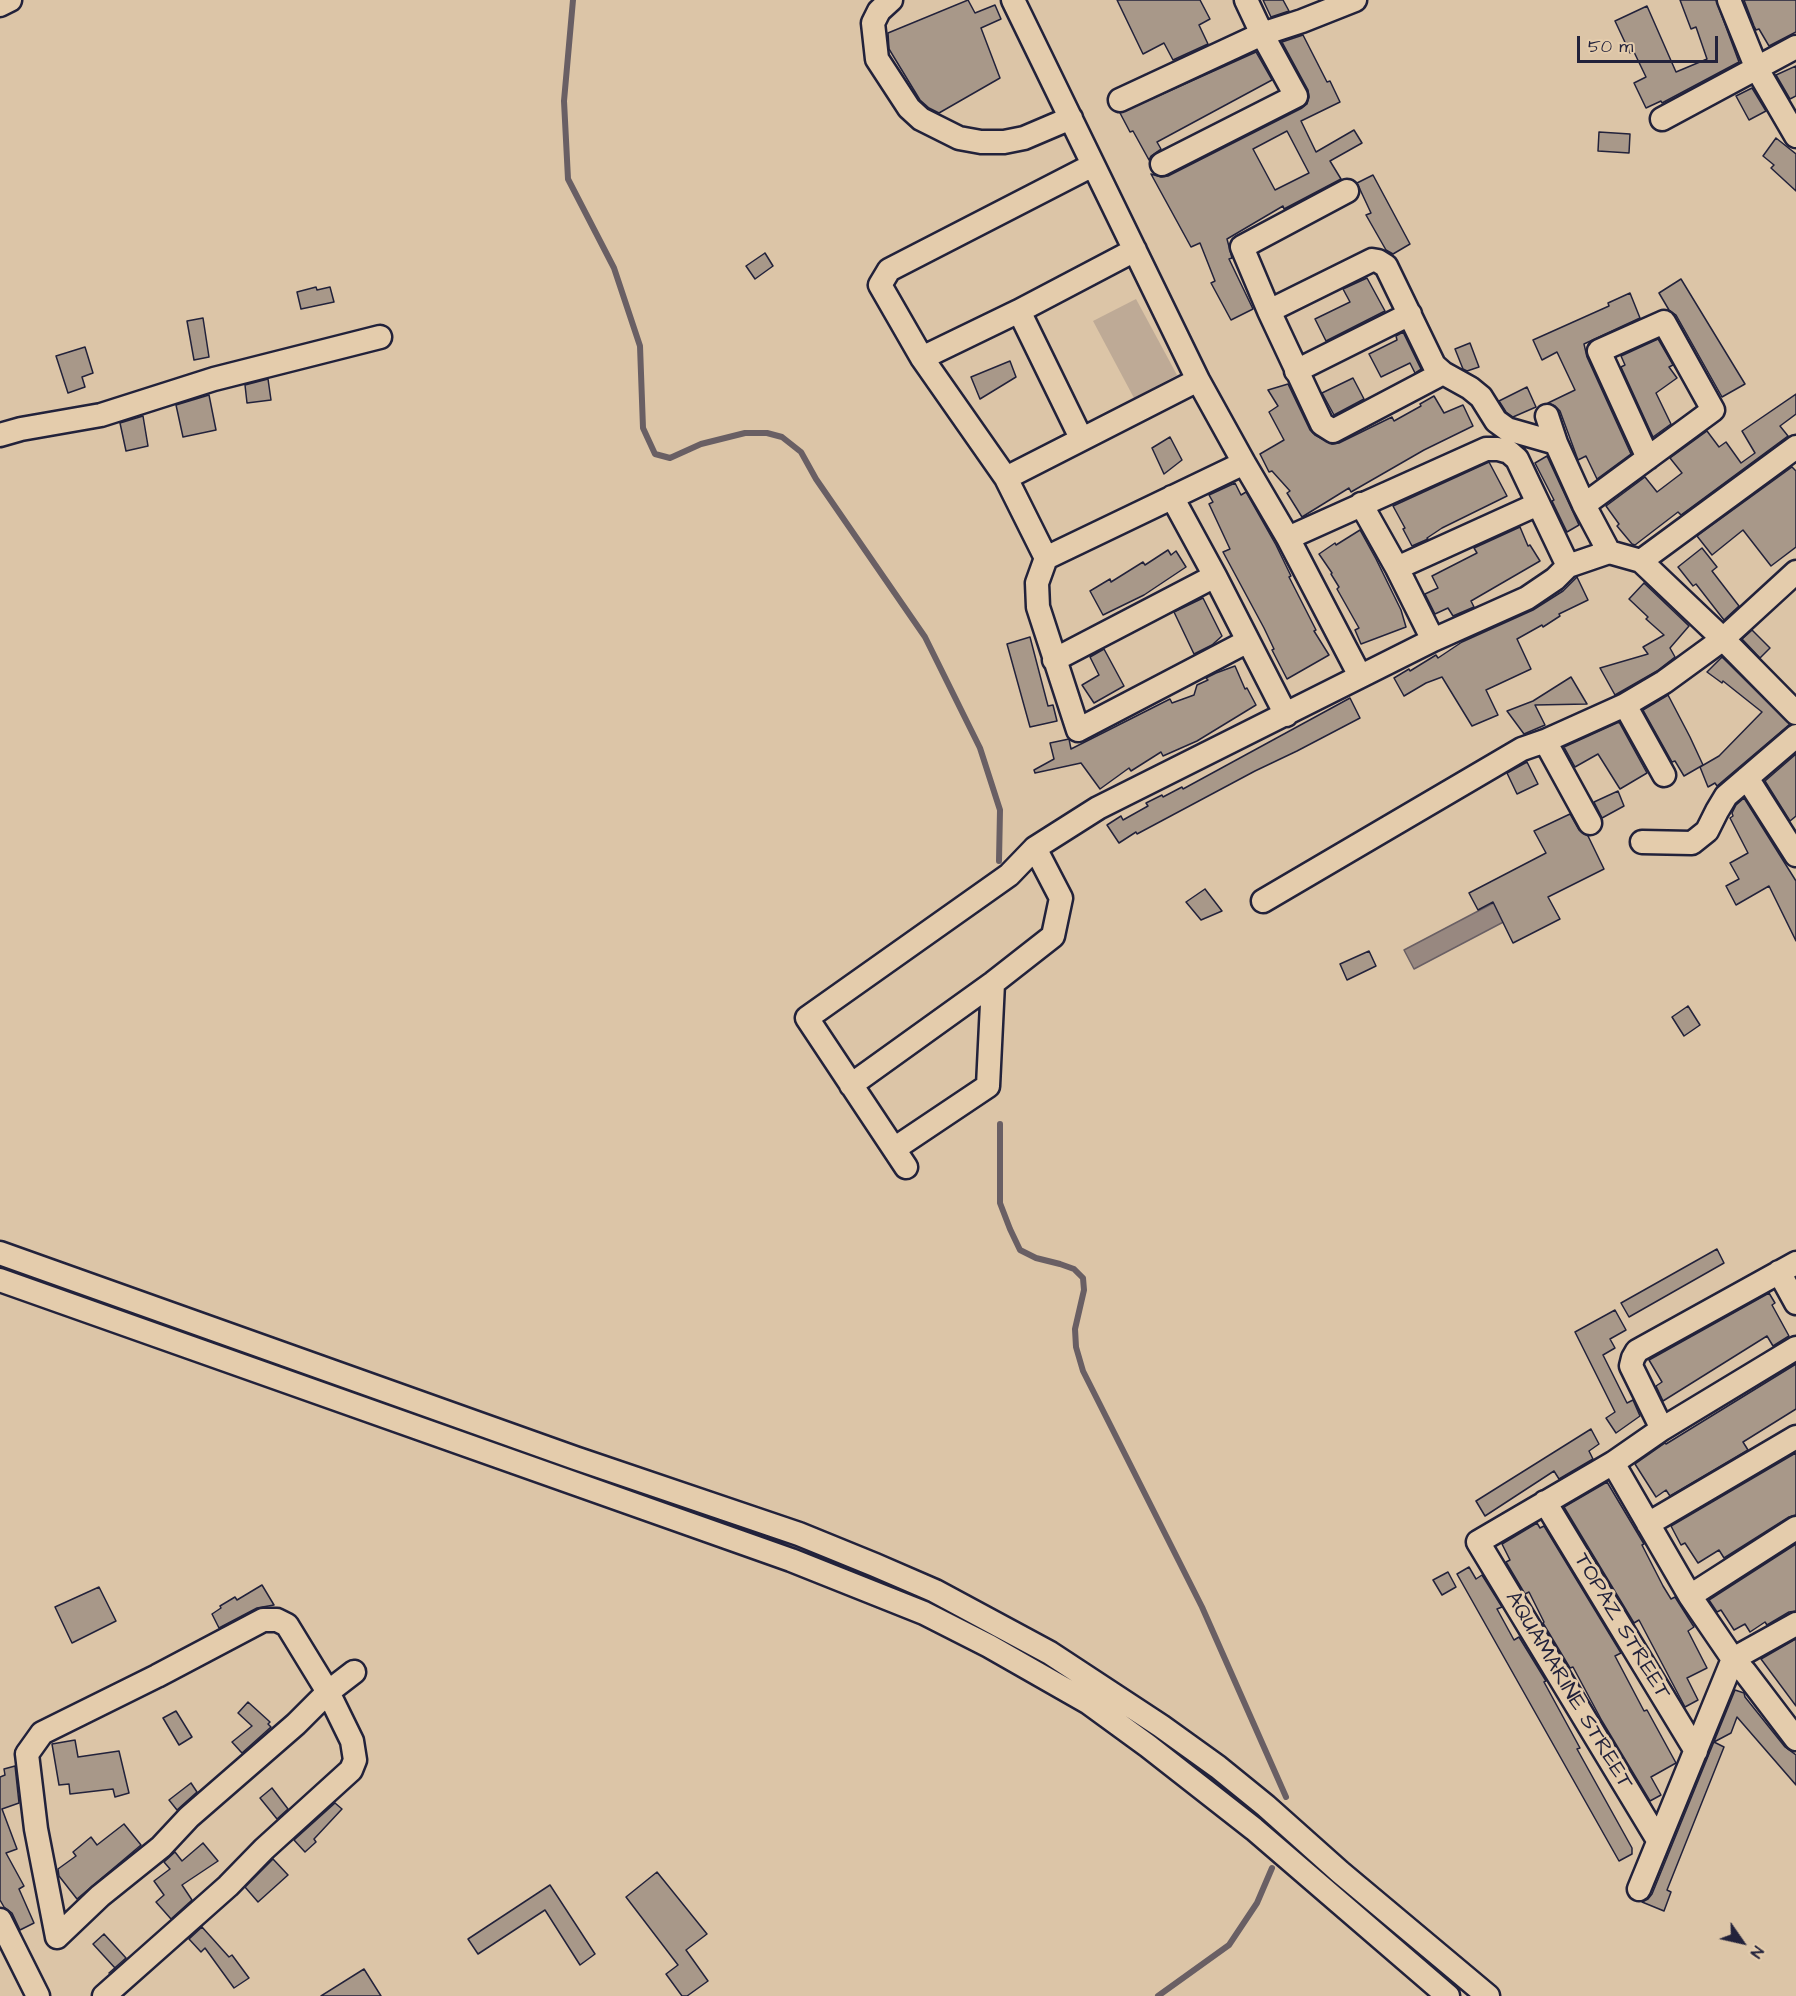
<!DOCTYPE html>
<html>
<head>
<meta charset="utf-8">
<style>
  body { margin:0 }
  #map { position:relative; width:1796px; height:1996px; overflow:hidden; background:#dcc5a7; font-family:"Architects Daughter",sans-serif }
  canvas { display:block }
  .north { position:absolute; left:1712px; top:1912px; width:60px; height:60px; -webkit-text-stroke:4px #e4ccac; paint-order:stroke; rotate:124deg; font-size:16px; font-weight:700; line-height:24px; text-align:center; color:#22223b }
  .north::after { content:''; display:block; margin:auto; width:21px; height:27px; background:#22223b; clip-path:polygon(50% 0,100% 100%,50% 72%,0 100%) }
  .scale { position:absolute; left:1577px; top:36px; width:141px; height:27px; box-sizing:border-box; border:3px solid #22223b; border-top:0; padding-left:8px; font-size:18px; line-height:21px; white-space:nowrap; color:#22223b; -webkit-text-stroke:4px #e4ccac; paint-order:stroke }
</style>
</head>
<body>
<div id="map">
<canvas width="1796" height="1996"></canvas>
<div class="north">N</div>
<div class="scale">50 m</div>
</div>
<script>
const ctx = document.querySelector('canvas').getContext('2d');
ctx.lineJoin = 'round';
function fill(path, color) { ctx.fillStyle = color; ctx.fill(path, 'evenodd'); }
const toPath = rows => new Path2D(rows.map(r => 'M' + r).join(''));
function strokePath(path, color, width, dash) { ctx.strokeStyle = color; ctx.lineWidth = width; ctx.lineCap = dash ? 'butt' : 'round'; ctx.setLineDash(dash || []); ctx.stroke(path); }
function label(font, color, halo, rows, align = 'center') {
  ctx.font = font + ' "Architects Daughter",sans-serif'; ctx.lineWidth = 6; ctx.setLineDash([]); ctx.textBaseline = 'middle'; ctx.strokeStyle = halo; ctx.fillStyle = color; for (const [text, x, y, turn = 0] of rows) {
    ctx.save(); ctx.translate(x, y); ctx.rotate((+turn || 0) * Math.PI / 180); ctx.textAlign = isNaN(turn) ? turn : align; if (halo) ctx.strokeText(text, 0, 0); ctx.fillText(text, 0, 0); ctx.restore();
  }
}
const green = toPath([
  [1136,299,1177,375,1134,398,1093,321]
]);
const water = toPath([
  [1501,899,1511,918,1414,969,1404,950,1501,899]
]);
const stream = toPath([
  [573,0,564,101,568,179,614,268,640,346,643,428,655,454,670,458,701,444,745,433,767,433,782,437,801,452,816,479,925,637,980,748,1000,810,999,861],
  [1000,1124,1000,1203,1010,1229,1020,1250,1036,1258,1060,1264,1074,1269,1083,1278,1084,1290,1075,1329,1076,1347,1083,1371,1202,1607,1286,1797],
  [1158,1996,1229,1945,1257,1903,1272,1868]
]);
const building = toPath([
  [968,0,975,13,995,5,1001,19,981,28,1000,78,939,113,929,108,920,100,889,49,888,33,968,0],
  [1117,0,1200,0,1210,19,1199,25,1208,44,1173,60,1164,43,1143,54,1117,0],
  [1263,0,1283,0,1289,11,1271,17,1263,0],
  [1680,0,1716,0,1739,62,1662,103,1661,101,1646,108,1634,83,1646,77,1634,52,1630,53,1615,21,1647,6,1676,72,1707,59,1696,27,1691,29,1680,0],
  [1744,0,1796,0,1796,32,1769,46,1759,29,1756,30,1754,26,1744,0],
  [1303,35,1327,82,1330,81,1340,102,1301,121,1316,152,1354,130,1362,143,1330,161,1341,179,1284,209,1283,206,1227,239,1232,258,1229,259,1253,309,1231,320,1211,283,1215,281,1200,243,1191,247,1151,174,1161,177,1168,176,1302,108,1307,104,1309,97,1308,90,1282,42,1303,35],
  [1287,131,1309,173,1275,190,1253,149,1287,131],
  [1256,52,1272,80,1157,142,1161,149,1151,156,1149,160,1133,131,1130,132,1120,113,1256,52],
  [1796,66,1796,96,1790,99,1776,75,1796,66],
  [1752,88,1766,111,1749,120,1736,96,1752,88],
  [1599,132,1630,134,1629,153,1598,151,1599,132],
  [1776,138,1796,154,1796,191,1771,168,1774,165,1763,156,1776,138],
  [1373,175,1410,244,1393,254,1386,250,1366,215,1371,213,1357,183,1373,175],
  [765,253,773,266,755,279,746,266,765,253],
  [1367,278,1385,311,1326,341,1315,319,1350,302,1343,289,1367,278],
  [1681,279,1745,384,1722,397,1676,315,1669,310,1659,293,1681,279],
  [316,287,317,290,330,287,334,302,301,309,297,292,316,287],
  [1630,293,1640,318,1584,344,1587,357,1631,454,1597,479,1586,456,1578,460,1560,411,1555,406,1548,403,1575,390,1557,352,1542,360,1533,340,1609,306,1608,303,1630,293],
  [203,318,209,357,194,360,187,321,203,318],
  [1403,332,1421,369,1415,373,1410,363,1381,377,1369,354,1397,340,1396,336,1403,332],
  [1658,339,1673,365,1669,367,1677,378,1656,393,1671,424,1653,437,1621,367,1625,365,1621,356,1658,339],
  [1470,343,1479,367,1467,371,1463,369,1455,349,1470,343],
  [85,347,93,373,82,377,85,387,68,393,56,356,85,347],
  [1010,361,1016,377,980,399,971,377,1010,361],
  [1353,378,1364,399,1334,415,1322,393,1353,378],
  [268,379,271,400,247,403,245,385,268,379],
  [1288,384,1310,430,1315,435,1332,444,1339,443,1392,417,1394,421,1421,406,1420,404,1434,396,1444,413,1463,405,1473,426,1424,450,1351,492,1349,488,1302,517,1287,493,1290,491,1272,471,1269,472,1260,454,1284,440,1269,412,1278,406,1268,390,1288,384],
  [1527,387,1536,407,1513,417,1506,412,1499,401,1527,387],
  [1796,394,1796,414,1780,426,1788,436,1681,515,1678,512,1635,545,1632,544,1617,526,1619,524,1606,506,1645,477,1657,492,1682,473,1670,458,1707,431,1719,447,1726,442,1741,463,1755,453,1742,431,1796,394],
  [209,395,216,430,183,437,176,405,209,395],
  [143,416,148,446,126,451,120,423,143,416],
  [1170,437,1182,460,1164,474,1152,448,1170,437],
  [1547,456,1579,525,1567,532,1552,501,1554,500,1535,463,1547,456],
  [1489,462,1507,496,1442,528,1427,538,1428,539,1412,546,1403,529,1405,528,1393,506,1489,462],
  [1792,467,1796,471,1796,547,1771,566,1743,530,1712,555,1697,536,1792,467],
  [1235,483,1241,495,1246,492,1276,545,1291,576,1289,577,1316,630,1314,631,1329,655,1287,679,1272,650,1274,649,1264,628,1223,552,1230,549,1209,504,1213,502,1209,495,1235,483],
  [1520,527,1528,546,1530,545,1540,561,1471,601,1474,607,1453,616,1448,608,1435,614,1425,594,1438,588,1432,576,1477,553,1474,548,1520,527],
  [1360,530,1376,559,1401,610,1406,627,1361,644,1355,630,1359,628,1337,589,1339,587,1331,574,1332,573,1319,554,1335,543,1336,545,1360,530],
  [1702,548,1717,567,1712,571,1739,606,1724,620,1696,584,1693,586,1678,567,1702,548],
  [1168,550,1171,555,1176,551,1186,567,1144,595,1103,615,1090,591,1110,579,1111,582,1143,562,1145,565,1168,550],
  [1577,577,1588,600,1559,614,1560,616,1543,627,1542,625,1517,639,1531,669,1486,690,1498,715,1472,726,1442,677,1426,683,1404,696,1394,678,1409,669,1410,671,1436,655,1438,658,1462,642,1533,610,1563,591,1577,577],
  [1644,583,1689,626,1670,648,1675,657,1657,671,1615,695,1600,668,1648,654,1643,647,1664,635,1646,619,1648,617,1629,599,1644,583],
  [1203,598,1222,636,1212,645,1194,654,1174,612,1203,598],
  [1752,630,1770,648,1760,658,1742,639,1752,630],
  [1030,637,1048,706,1053,705,1057,721,1030,727,1007,644,1030,637],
  [1104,649,1124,686,1094,703,1082,685,1099,675,1090,657,1104,649],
  [1722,657,1790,724,1717,786,1715,783,1708,787,1700,767,1719,756,1762,712,1723,681,1722,683,1707,672,1722,657],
  [1235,666,1245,689,1247,688,1256,705,1197,741,1163,756,1161,752,1131,771,1129,768,1100,789,1081,763,1035,773,1034,770,1054,759,1050,743,1069,739,1071,749,1170,699,1172,703,1194,695,1197,685,1208,680,1206,678,1216,673,1235,666],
  [1571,677,1587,704,1535,705,1545,725,1524,734,1507,711,1533,701,1571,677],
  [1668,695,1690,737,1703,765,1684,776,1675,761,1672,762,1643,710,1668,695],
  [1350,698,1360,718,1297,751,1255,771,1137,834,1136,832,1119,843,1107,825,1121,816,1123,820,1148,806,1146,803,1162,795,1163,797,1182,787,1183,789,1350,698],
  [1619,722,1647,773,1620,789,1598,754,1575,767,1564,747,1619,722],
  [1796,754,1796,816,1790,821,1765,781,1796,754],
  [1527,762,1538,784,1517,794,1507,773,1527,762],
  [1618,791,1624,806,1602,818,1594,802,1618,791],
  [1744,798,1796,881,1796,941,1769,886,1736,905,1726,886,1739,879,1730,863,1748,853,1730,818,1733,816,1732,813,1736,805,1744,798],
  [1570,814,1579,830,1588,836,1604,869,1548,897,1560,919,1513,943,1493,902,1478,910,1469,893,1546,853,1534,831,1570,814],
  [1205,889,1222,911,1201,920,1186,902,1205,889],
  [1369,951,1376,966,1347,980,1340,964,1369,951],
  [1688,1006,1700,1025,1684,1036,1672,1017,1688,1006],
  [1717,1249,1724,1263,1629,1317,1621,1303,1717,1249],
  [1769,1293,1775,1303,1772,1305,1789,1336,1773,1346,1767,1336,1663,1401,1656,1386,1662,1382,1649,1360,1769,1293],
  [1615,1310,1626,1330,1610,1339,1615,1348,1603,1355,1627,1403,1633,1400,1640,1416,1616,1433,1606,1418,1615,1412,1575,1332,1615,1310],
  [1796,1364,1796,1409,1743,1442,1748,1450,1670,1496,1666,1490,1656,1497,1635,1464,1665,1443,1666,1444,1796,1364],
  [1591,1429,1599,1444,1589,1451,1593,1459,1559,1479,1554,1471,1485,1516,1476,1501,1591,1429],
  [1796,1453,1796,1515,1789,1517,1724,1558,1719,1550,1698,1563,1685,1543,1681,1545,1671,1526,1796,1453],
  [1607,1482,1644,1544,1642,1545,1663,1586,1671,1599,1675,1597,1694,1627,1688,1631,1707,1668,1687,1678,1698,1700,1685,1707,1639,1620,1634,1623,1564,1507,1607,1482],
  [1537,1523,1540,1528,1544,1526,1621,1653,1615,1656,1644,1711,1647,1710,1676,1763,1651,1777,1661,1795,1650,1801,1602,1721,1573,1667,1570,1668,1543,1623,1544,1622,1529,1592,1525,1594,1506,1562,1510,1560,1502,1544,1537,1523],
  [1796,1544,1796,1611,1789,1612,1767,1625,1765,1622,1750,1632,1745,1624,1734,1630,1721,1610,1717,1612,1709,1600,1796,1544],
  [1469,1567,1476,1579,1482,1575,1502,1607,1497,1609,1514,1640,1519,1637,1546,1681,1544,1682,1580,1748,1577,1749,1632,1848,1632,1854,1619,1861,1457,1574,1469,1567],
  [1448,1572,1456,1587,1442,1595,1433,1580,1448,1572],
  [262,1585,274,1605,257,1608,219,1628,212,1614,221,1608,220,1606,235,1597,237,1600,262,1585],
  [99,1587,116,1621,72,1643,55,1607,99,1587],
  [1796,1639,1796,1706,1761,1659,1796,1639],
  [1735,1690,1744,1693,1745,1697,1785,1747,1796,1755,1796,1785,1737,1717,1731,1733,1714,1742,1724,1747,1667,1890,1671,1892,1664,1911,1642,1902,1648,1899,1652,1894,1735,1690],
  [248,1702,270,1722,268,1724,271,1727,242,1753,232,1742,252,1726,238,1713,248,1702],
  [176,1711,192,1737,179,1745,163,1718,176,1711],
  [75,1740,78,1757,119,1751,129,1793,115,1797,113,1789,70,1794,69,1784,59,1785,52,1744,75,1740],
  [15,1766,19,1803,2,1809,17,1849,6,1853,24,1886,19,1889,34,1923,20,1930,12,1913,4,1907,0,1900,0,1777,5,1775,4,1769,15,1766],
  [191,1783,197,1792,177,1810,169,1800,191,1783],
  [272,1788,288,1809,277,1819,260,1798,272,1788],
  [335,1803,342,1809,314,1839,316,1842,305,1852,294,1840,335,1803],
  [124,1824,141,1845,77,1899,59,1876,58,1869,76,1856,73,1852,91,1837,97,1845,124,1824],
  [203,1843,218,1861,182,1885,192,1900,171,1919,156,1902,164,1895,154,1881,170,1869,164,1862,175,1852,182,1861,203,1843],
  [273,1859,288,1875,258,1902,245,1887,273,1859],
  [657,1872,707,1934,686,1950,708,1981,687,1996,682,1996,666,1974,678,1965,626,1897,657,1872],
  [550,1885,595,1954,580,1965,545,1910,478,1954,468,1939,550,1885],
  [202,1927,229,1957,232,1955,249,1978,234,1988,205,1948,201,1952,189,1939,202,1927],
  [104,1934,126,1958,109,1973,115,1968,93,1944,104,1934],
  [364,1969,381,1996,321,1996,364,1969]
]);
const minor = toPath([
  [891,0,879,11,873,23,877,59,909,108,921,119,959,138,981,142,1004,142,1024,138,1071,118],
  [1013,0,1198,380,1244,463,1288,538,1360,676],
  [1729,0,1757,69,1796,136],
  [0,5,10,0],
  [1120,100,1262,34,1302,21,1355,0],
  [1662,119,1796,47],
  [1162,164,1296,96,1262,34,1246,0],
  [1347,191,1242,247,1269,311,1322,424,1333,431,1443,373],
  [1019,311,1081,438],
  [1269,311,1372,260,1378,261,1386,266,1434,365,1443,373,1470,388,1481,397,1496,421,1507,429,1556,443],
  [922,358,1019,311,1135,250],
  [1296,371,1410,314],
  [1547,416,1556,443,1584,505,1609,552,1641,561,1723,639,1796,713],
  [0,435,21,429,101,415,214,379,380,337],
  [1244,463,1046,558,1037,583,1038,607,1078,730,1248,641],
  [1006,478,1198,380],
  [1172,497,1215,576,1286,715],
  [1361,504,1397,568],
  [1584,505,1713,410,1664,322,1599,351,1648,458],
  [1288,538,1486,449,1498,449,1509,452,1517,459,1568,566],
  [1046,558,1006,478,922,358,880,285,889,270,1093,165],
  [1641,561,1796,447],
  [1433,640,1397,568,1538,504],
  [1054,660,1215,576],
  [1625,705,1664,775],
  [1545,741,1590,823],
  [1747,778,1796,855],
  [1642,842,1692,843,1707,831,1717,811,1726,796,1796,736],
  [1263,901,1522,749,1545,741,1625,705,1664,682,1723,639,1796,572],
  [851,1085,993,983,1053,936,1061,898,1035,848],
  [894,1149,988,1086,993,983],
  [906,1167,807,1018,1009,875,1035,848,1098,808,1433,640,1527,598,1555,579,1568,566,1609,552],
  [0,1253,575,1458,799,1534,875,1565,935,1591,1050,1653,1161,1726,1218,1767,1266,1806,1340,1872,1488,1996],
  [1779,1272,1796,1303],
  [0,1280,791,1560,924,1613,989,1646,1089,1703,1148,1746,1254,1829,1448,1996],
  [1662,1429,1631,1366,1633,1358,1637,1351,1796,1263],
  [1613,1463,1690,1596,1733,1659,1745,1672,1796,1739],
  [1545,1502,1696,1751],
  [1648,1524,1796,1437],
  [1690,1596,1796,1528],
  [1658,1840,1478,1542,1613,1463,1662,1429,1796,1348],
  [1639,1889,1733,1659,1796,1624],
  [0,1920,38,1996],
  [57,1937,36,1829,27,1754,42,1733,157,1676,263,1620,277,1620,287,1625,328,1692,352,1741,355,1760,351,1770,264,1849,228,1886,104,1996],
  [57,1937,100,1896,161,1847,189,1817,296,1724,328,1692,354,1672]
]);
const streetNames = [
  ["TOPAZ STREET",1621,1627,59],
  ["AQUAMARINE STREET",1568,1691,59]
];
fill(green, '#beaa96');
fill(water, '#988880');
strokePath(water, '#695f64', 1.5);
strokePath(stream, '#695f64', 6);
fill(building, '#a89889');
strokePath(building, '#22223b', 1.5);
strokePath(minor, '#22223b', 27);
strokePath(minor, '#e4ccac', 22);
label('22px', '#22223b', '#e4ccac', streetNames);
</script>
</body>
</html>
